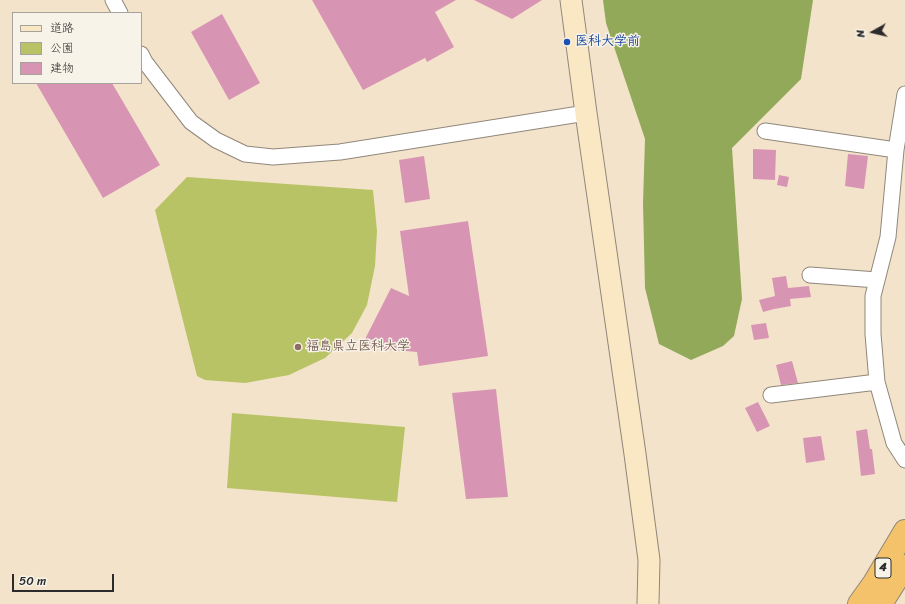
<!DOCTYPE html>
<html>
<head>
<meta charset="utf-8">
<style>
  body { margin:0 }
  #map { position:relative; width:905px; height:604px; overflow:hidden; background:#f4e3cb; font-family:Sriracha,"Klee One",sans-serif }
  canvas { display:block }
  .legend { position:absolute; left:12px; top:12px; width:130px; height:72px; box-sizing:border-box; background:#f7f3e8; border:1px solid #a5a39c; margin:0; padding:5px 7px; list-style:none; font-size:12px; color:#2b2b2b }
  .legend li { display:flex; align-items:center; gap:8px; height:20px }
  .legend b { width:20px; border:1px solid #a5a39c }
  .north { position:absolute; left:853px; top:12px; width:40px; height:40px; -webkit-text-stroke:3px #f7f3e8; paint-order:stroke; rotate:262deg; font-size:11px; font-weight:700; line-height:16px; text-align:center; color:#2b2b2b }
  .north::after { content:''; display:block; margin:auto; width:14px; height:18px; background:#2b2b2b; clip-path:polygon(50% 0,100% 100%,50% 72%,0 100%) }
  .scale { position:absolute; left:12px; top:574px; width:102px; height:18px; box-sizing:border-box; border:2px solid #2b2b2b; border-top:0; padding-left:5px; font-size:12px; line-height:14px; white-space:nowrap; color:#2b2b2b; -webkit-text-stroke:3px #f7f3e8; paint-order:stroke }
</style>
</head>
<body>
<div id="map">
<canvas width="905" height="604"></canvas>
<ul class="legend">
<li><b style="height:5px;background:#fae7c3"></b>道路</li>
<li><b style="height:11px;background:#b8c365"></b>公園</li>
<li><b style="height:11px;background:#d895b3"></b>建物</li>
</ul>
<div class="north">N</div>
<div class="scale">50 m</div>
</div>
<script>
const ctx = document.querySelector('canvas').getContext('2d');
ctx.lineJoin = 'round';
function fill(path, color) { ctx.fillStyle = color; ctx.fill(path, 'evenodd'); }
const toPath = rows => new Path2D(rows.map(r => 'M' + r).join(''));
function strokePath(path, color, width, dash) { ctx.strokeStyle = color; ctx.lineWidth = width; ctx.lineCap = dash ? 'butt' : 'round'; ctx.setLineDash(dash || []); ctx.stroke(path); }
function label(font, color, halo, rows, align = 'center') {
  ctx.font = font + ' Sriracha,"Klee One",sans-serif'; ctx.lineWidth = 3; ctx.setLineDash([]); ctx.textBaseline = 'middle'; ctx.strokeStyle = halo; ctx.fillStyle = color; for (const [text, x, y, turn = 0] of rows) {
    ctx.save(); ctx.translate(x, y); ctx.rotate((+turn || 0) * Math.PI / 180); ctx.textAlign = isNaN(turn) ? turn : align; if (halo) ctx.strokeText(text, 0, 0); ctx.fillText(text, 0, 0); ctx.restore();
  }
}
const green = toPath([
  [187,177,373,190,377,231,375,266,367,305,352,333,325,358,289,375,245,383,205,380,197,376,155,210],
  [232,413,405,427,397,502,227,488]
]);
const forest = toPath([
  [603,0,813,0,801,79,732,148,742,299,734,336,723,346,691,360,659,344,645,288,643,203,645,139,606,23]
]);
const building = toPath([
  [312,0,456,0,435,12,454,47,427,62,425,58,363,90],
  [474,0,542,0,512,19],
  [222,14,260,83,229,100,191,32],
  [36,83,112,83,160,165,103,198],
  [753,149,776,150,775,180,753,179],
  [848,154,868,156,864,189,845,186],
  [424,156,430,199,405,203,399,160],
  [779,175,789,177,787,187,777,185],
  [468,221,488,356,419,366,417,352,361,347,391,288,409,296,400,231],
  [786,276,788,288,809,286,811,297,790,299,791,306,774,309,763,312,759,300,775,296,772,278],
  [766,323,769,338,754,340,751,325],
  [792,361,798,383,781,385,776,365],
  [496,389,508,497,466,499,452,393],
  [758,402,770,426,757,432,745,408],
  [867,429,870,449,872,449,875,474,861,476,856,431],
  [821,436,825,460,806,463,803,438]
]);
const street = toPath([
  [113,0,120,13],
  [141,54,145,62,191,122,216,140,245,154,273,157,340,152,586,113],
  [905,94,896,150,888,237,873,296,873,334,877,382,894,443,905,460],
  [765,131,896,150],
  [810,275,877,280],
  [771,395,877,382]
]);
const secondary = toPath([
  [571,0,586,113,635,454,649,560,648,604]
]);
const highway = toPath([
  [859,604,874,583,905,531],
  [881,604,905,566]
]);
const markers = [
  [567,42,4,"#1a4fb4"],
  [298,347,4,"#8d6e63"]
];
const shields = [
  [883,568,16]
];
const shieldNames = [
  ["4",883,568]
];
const transitNames = [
  ["医科大学前",575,42]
];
const educationNames = [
  ["福島県立医科大学",306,347]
];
fill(green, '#b8c365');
fill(forest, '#92a95a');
fill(building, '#d895b3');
strokePath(street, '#90877b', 17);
strokePath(secondary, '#90877b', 23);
strokePath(highway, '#90877b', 24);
strokePath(street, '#fff', 15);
strokePath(secondary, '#fae7c3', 21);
strokePath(highway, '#f3c26a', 22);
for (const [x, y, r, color] of markers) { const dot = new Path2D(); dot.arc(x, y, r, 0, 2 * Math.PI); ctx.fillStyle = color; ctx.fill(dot); strokePath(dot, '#f7f3e8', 1.5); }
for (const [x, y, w] of shields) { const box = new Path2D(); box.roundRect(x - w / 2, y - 10, w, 20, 3); ctx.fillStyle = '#f7f3e8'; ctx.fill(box); strokePath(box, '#2b2b2b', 1); }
label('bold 12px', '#2b2b2b', null, shieldNames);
label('bold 13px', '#164399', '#f7f3e8', transitNames, 'left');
label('bold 13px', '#785e54', '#f7f3e8', educationNames, 'left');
</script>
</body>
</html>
